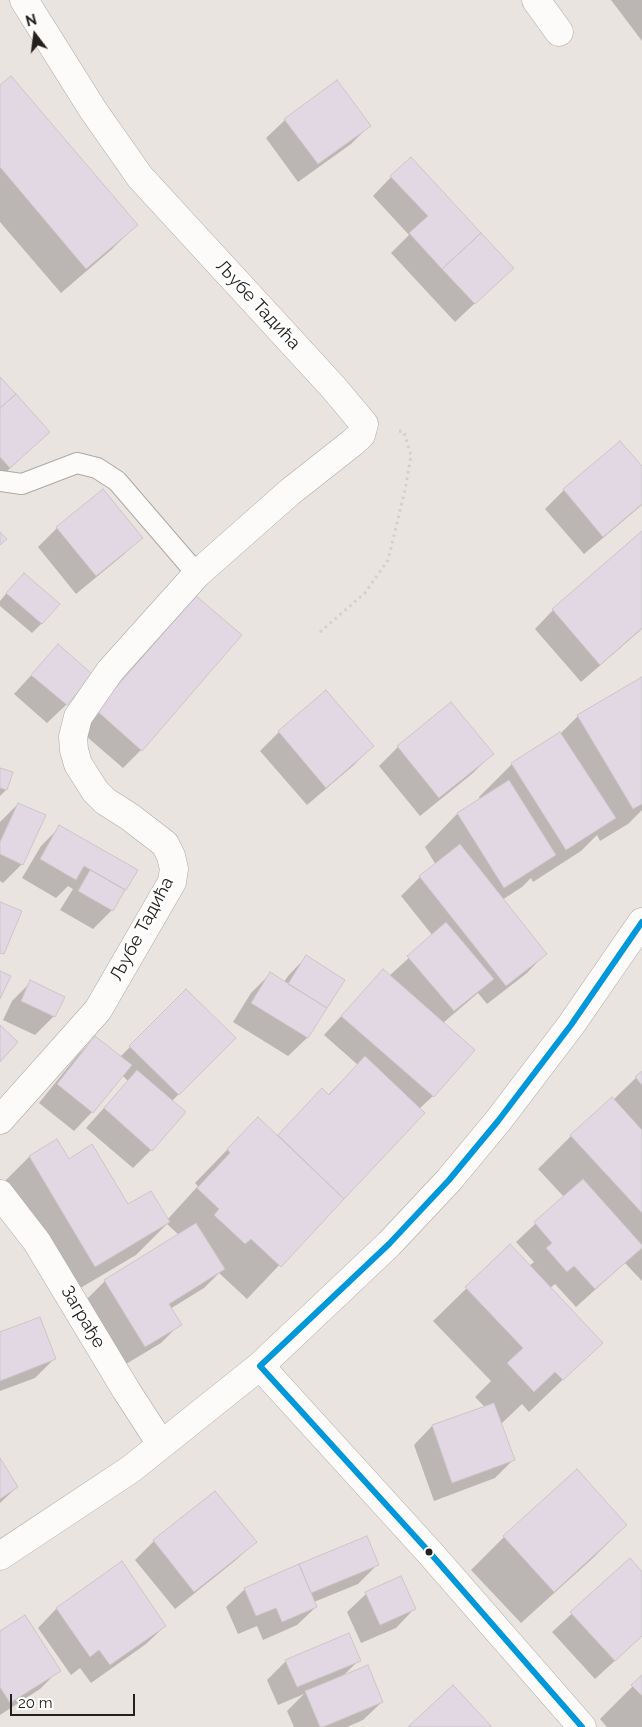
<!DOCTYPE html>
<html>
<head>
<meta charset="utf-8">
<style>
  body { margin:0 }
  #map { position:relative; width:642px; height:1727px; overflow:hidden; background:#eae4e0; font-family:Raleway,sans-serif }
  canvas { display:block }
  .north { position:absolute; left:10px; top:10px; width:50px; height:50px; -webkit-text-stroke:4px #fff; paint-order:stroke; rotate:345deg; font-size:14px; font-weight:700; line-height:20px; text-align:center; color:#24201d }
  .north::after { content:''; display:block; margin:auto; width:18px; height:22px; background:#24201d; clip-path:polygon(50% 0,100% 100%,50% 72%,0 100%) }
  .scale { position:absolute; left:10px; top:1694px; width:125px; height:22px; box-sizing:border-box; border:2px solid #24201d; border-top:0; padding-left:6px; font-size:15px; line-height:18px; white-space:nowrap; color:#24201d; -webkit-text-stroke:4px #fff; paint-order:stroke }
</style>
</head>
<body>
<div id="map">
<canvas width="642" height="1727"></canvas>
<div class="north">N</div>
<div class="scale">20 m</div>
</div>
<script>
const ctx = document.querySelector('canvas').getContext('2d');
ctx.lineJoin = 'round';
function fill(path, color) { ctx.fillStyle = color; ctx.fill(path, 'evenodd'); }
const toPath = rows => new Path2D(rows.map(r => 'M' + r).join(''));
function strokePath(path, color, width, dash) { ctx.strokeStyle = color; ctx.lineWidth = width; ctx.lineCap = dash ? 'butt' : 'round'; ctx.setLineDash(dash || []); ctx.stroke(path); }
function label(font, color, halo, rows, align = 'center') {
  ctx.font = font + ' Raleway,sans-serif'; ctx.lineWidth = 5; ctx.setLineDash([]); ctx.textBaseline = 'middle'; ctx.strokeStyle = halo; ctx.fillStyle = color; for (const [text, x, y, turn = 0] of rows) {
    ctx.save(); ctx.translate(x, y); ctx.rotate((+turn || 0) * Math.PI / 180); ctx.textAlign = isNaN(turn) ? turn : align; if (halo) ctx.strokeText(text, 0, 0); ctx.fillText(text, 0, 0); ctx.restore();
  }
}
const shadow = toPath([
  [611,0,642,0,642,41],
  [0,87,136,225,111,250,61,293,0,222],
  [285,120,370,125,351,144,298,182,266,138],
  [391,177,512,268,455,322,391,253,409,235,373,196],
  [0,379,48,432,0,478],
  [620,442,642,468,642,505,584,554,545,509,564,490],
  [103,491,141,538,122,556,76,594,38,547,57,528],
  [642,533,642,629,581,682,535,629,553,610],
  [14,584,42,623,32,633,0,606,0,601],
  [196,598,141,750,123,768,79,730,177,616],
  [58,646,91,675,66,705,47,723,14,694],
  [642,679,642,810,628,824,600,841,597,835,581,851,533,882,531,878,522,887,502,900,545,954,527,973,487,1004,478,993,443,1023,433,1096,419,1109,424,1113,247,1299,219,1273,204,1288,170,1309,180,1324,161,1343,126,1364,86,1300,105,1281,179,1235,167,1224,136,1255,62,1299,0,1186,29,1157,68,1160,128,1206,167,1220,198,1186,195,1183,258,1118,277,1136,322,1090,328,1095,358,1065,324,1035,383,970,389,976,433,936,401,896,420,877,436,865,425,847,457,814,480,799,479,797,512,764,560,734,578,716],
  [326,692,372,746,354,765,307,805,260,751,279,732],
  [398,747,492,754,473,773,420,816,379,766],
  [0,769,11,772,6,790,0,796],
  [18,804,22,864,3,883,0,881,0,822],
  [60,827,136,870,112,910,93,929,60,910,73,889,68,886,56,898,22,878,41,846],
  [306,957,343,980,307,1038,288,1056,233,1022,251,993,270,974,284,982,288,976],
  [31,982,63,998,54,1016,35,1035,3,1020,12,1001],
  [186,991,234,1038,172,1101,151,1150,133,1168,86,1128,128,1081,122,1075,92,1112,74,1131,39,1103,77,1056,95,1037,120,1057],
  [642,1072,642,1281,625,1263,576,1307,555,1284,550,1288,601,1343,529,1412,522,1404,501,1424,514,1459,495,1478,434,1501,414,1445,432,1426,485,1407,475,1397,491,1381,433,1321,510,1246,529,1266,534,1262,516,1242,564,1197,538,1169,571,1136,612,1099,613,1100],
  [0,1334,54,1359,35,1378,0,1391],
  [0,1461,17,1487,0,1503],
  [576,1471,626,1525,593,1558,521,1623,471,1570,504,1537],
  [214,1492,255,1542,236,1560,175,1609,135,1560,154,1541],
  [630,1560,642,1573,642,1636,595,1679,552,1632],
  [121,1563,165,1626,146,1644,91,1683,80,1668,71,1675,38,1628,56,1609],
  [377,1565,358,1584,314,1602,316,1607,297,1625,263,1640,257,1626,238,1634,226,1607,245,1589],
  [366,1594,414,1609,396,1628,361,1643,347,1612],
  [0,1633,59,1670,40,1689,0,1715],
  [359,1660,342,1677,382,1702,363,1720,347,1727,294,1727,287,1711,304,1694,278,1705,267,1680,286,1661],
  [642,1677,642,1727,607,1727,600,1719]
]);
const building = toPath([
  [11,76,138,225,86,269,0,167,0,85,11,76],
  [337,80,371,126,318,164,284,119,337,80],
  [411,157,481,233,442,269,409,233,428,216,390,176,411,157],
  [481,233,514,268,475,304,442,269,481,233],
  [0,377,16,394,0,408,0,377],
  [16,394,50,432,10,468,0,457,0,408,16,394],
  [620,441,642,466,642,504,603,537,563,489,620,441],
  [103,489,143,538,96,576,56,527,103,489],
  [642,531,642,628,600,665,552,609,642,531],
  [0,532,7,539,0,545,0,532],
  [24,573,60,604,42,624,6,593,24,573],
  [196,596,242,635,142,751,96,710,196,596],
  [58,644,93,675,67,705,31,675,58,644],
  [642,677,642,804,633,809,577,715,642,677],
  [326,690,374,746,326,788,278,731,326,690],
  [451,702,494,754,439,798,397,746,451,702],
  [560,732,616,818,566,850,511,763,560,732],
  [0,768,13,772,7,790,0,788,0,768],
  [509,780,556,855,504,888,457,813,509,780],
  [18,803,46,815,23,865,0,854,0,842,18,803],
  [59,825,138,870,126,890,84,866,76,880,40,859,59,825],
  [460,844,547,954,506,986,419,876,460,844],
  [90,870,125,890,113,911,78,891,90,870],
  [0,902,22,911,4,954,0,953,0,902],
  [446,922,494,979,454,1011,407,956,446,922],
  [306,955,345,980,327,1008,288,984,306,955],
  [383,969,475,1050,434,1097,341,1016,383,969],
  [0,971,11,976,0,999,0,971],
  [270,972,327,1008,308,1038,251,1003,270,972],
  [30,980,65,997,55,1017,21,1001,30,980],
  [186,989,236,1038,179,1095,129,1046,186,989],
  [0,1025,18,1042,0,1062,0,1025],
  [95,1036,132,1065,93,1113,57,1084,95,1036],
  [365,1056,425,1113,344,1199,278,1135,322,1088,329,1095,365,1056],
  [137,1070,186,1112,152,1151,104,1108,137,1070],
  [642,1071,642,1085,635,1077,642,1071],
  [612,1097,642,1130,642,1213,570,1135,612,1097],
  [258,1117,344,1199,281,1267,251,1239,245,1244,214,1215,219,1209,197,1188,230,1153,227,1149,258,1117],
  [57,1139,69,1159,92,1144,128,1204,151,1191,170,1222,95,1267,29,1156,57,1139],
  [583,1179,642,1245,642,1248,595,1289,574,1266,567,1272,546,1248,552,1243,534,1222,583,1179],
  [196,1223,225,1269,169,1304,182,1325,145,1347,104,1280,196,1223],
  [510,1244,603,1343,563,1380,555,1372,534,1392,507,1363,523,1348,465,1287,510,1244],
  [40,1317,56,1359,0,1381,0,1332,40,1317],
  [494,1403,515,1460,452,1483,432,1425,494,1403],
  [0,1458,18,1487,0,1499,0,1458],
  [577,1469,627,1525,554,1592,503,1536,577,1469],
  [215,1491,257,1542,194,1592,153,1540,215,1491],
  [367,1536,379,1565,311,1593,299,1564,367,1536],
  [630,1558,642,1572,642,1636,615,1661,570,1612,630,1558],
  [122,1561,166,1626,110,1665,99,1650,90,1657,56,1608,122,1561],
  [299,1564,317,1607,282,1622,276,1608,256,1616,244,1588,299,1564],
  [401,1576,416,1609,380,1625,365,1592,401,1576],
  [25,1615,61,1671,10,1703,0,1687,0,1631,25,1615],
  [349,1633,361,1661,297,1687,285,1660,349,1633],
  [368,1665,383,1702,323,1727,320,1727,305,1691,368,1665],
  [642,1675,642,1696,631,1685,642,1675],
  [453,1685,492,1727,408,1727,453,1685]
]);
const path = toPath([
  [320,632,365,593,388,560,405,490,411,456,404,432,399,431]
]);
const lane = toPath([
  [0,481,22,484,77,463,97,468,117,481,197,574]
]);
const street = toPath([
  [536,0,559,32],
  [0,1120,98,1010,172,882,174,869,171,856,165,844,130,817,105,801,95,791,78,764,74,750,73,737,78,717,110,671,197,574,291,491,352,443,361,435,364,424,333,387,140,177,93,110,24,0],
  [0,1194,37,1242,126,1390,161,1444]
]);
const secondary = toPath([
  [260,1366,431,1554,582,1727],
  [0,1556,131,1469,260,1366,389,1244,449,1180,498,1121,571,1025,642,922]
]);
const bus1 = toPath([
  [260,1366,389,1244,449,1180,498,1121,571,1025,642,922],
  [260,1366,431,1554,582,1727]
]);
const markers = [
  [429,1552,4.5,"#24201d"]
];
const streetNames = [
  ["Љубе Тадића",258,305,47],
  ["Љубе Тадића",142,929,-62],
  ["Заграђе",83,1317,59]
];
fill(shadow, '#0003');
fill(building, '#e2d8e4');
strokePath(building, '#cac6c6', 1);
strokePath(lane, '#aca8a5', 22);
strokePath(street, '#aca8a5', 29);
strokePath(secondary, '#aca8a5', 29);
strokePath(path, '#d2d0cf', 3, [2.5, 4]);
strokePath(lane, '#fcfbfa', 20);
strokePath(street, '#fcfbfa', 28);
strokePath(secondary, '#fcfbfa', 28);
strokePath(bus1, '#0098da', 6);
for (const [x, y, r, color] of markers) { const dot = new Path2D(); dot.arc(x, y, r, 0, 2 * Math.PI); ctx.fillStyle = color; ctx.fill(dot); strokePath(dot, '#fff', 2); }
label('18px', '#24201d', '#fff', streetNames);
</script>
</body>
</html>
